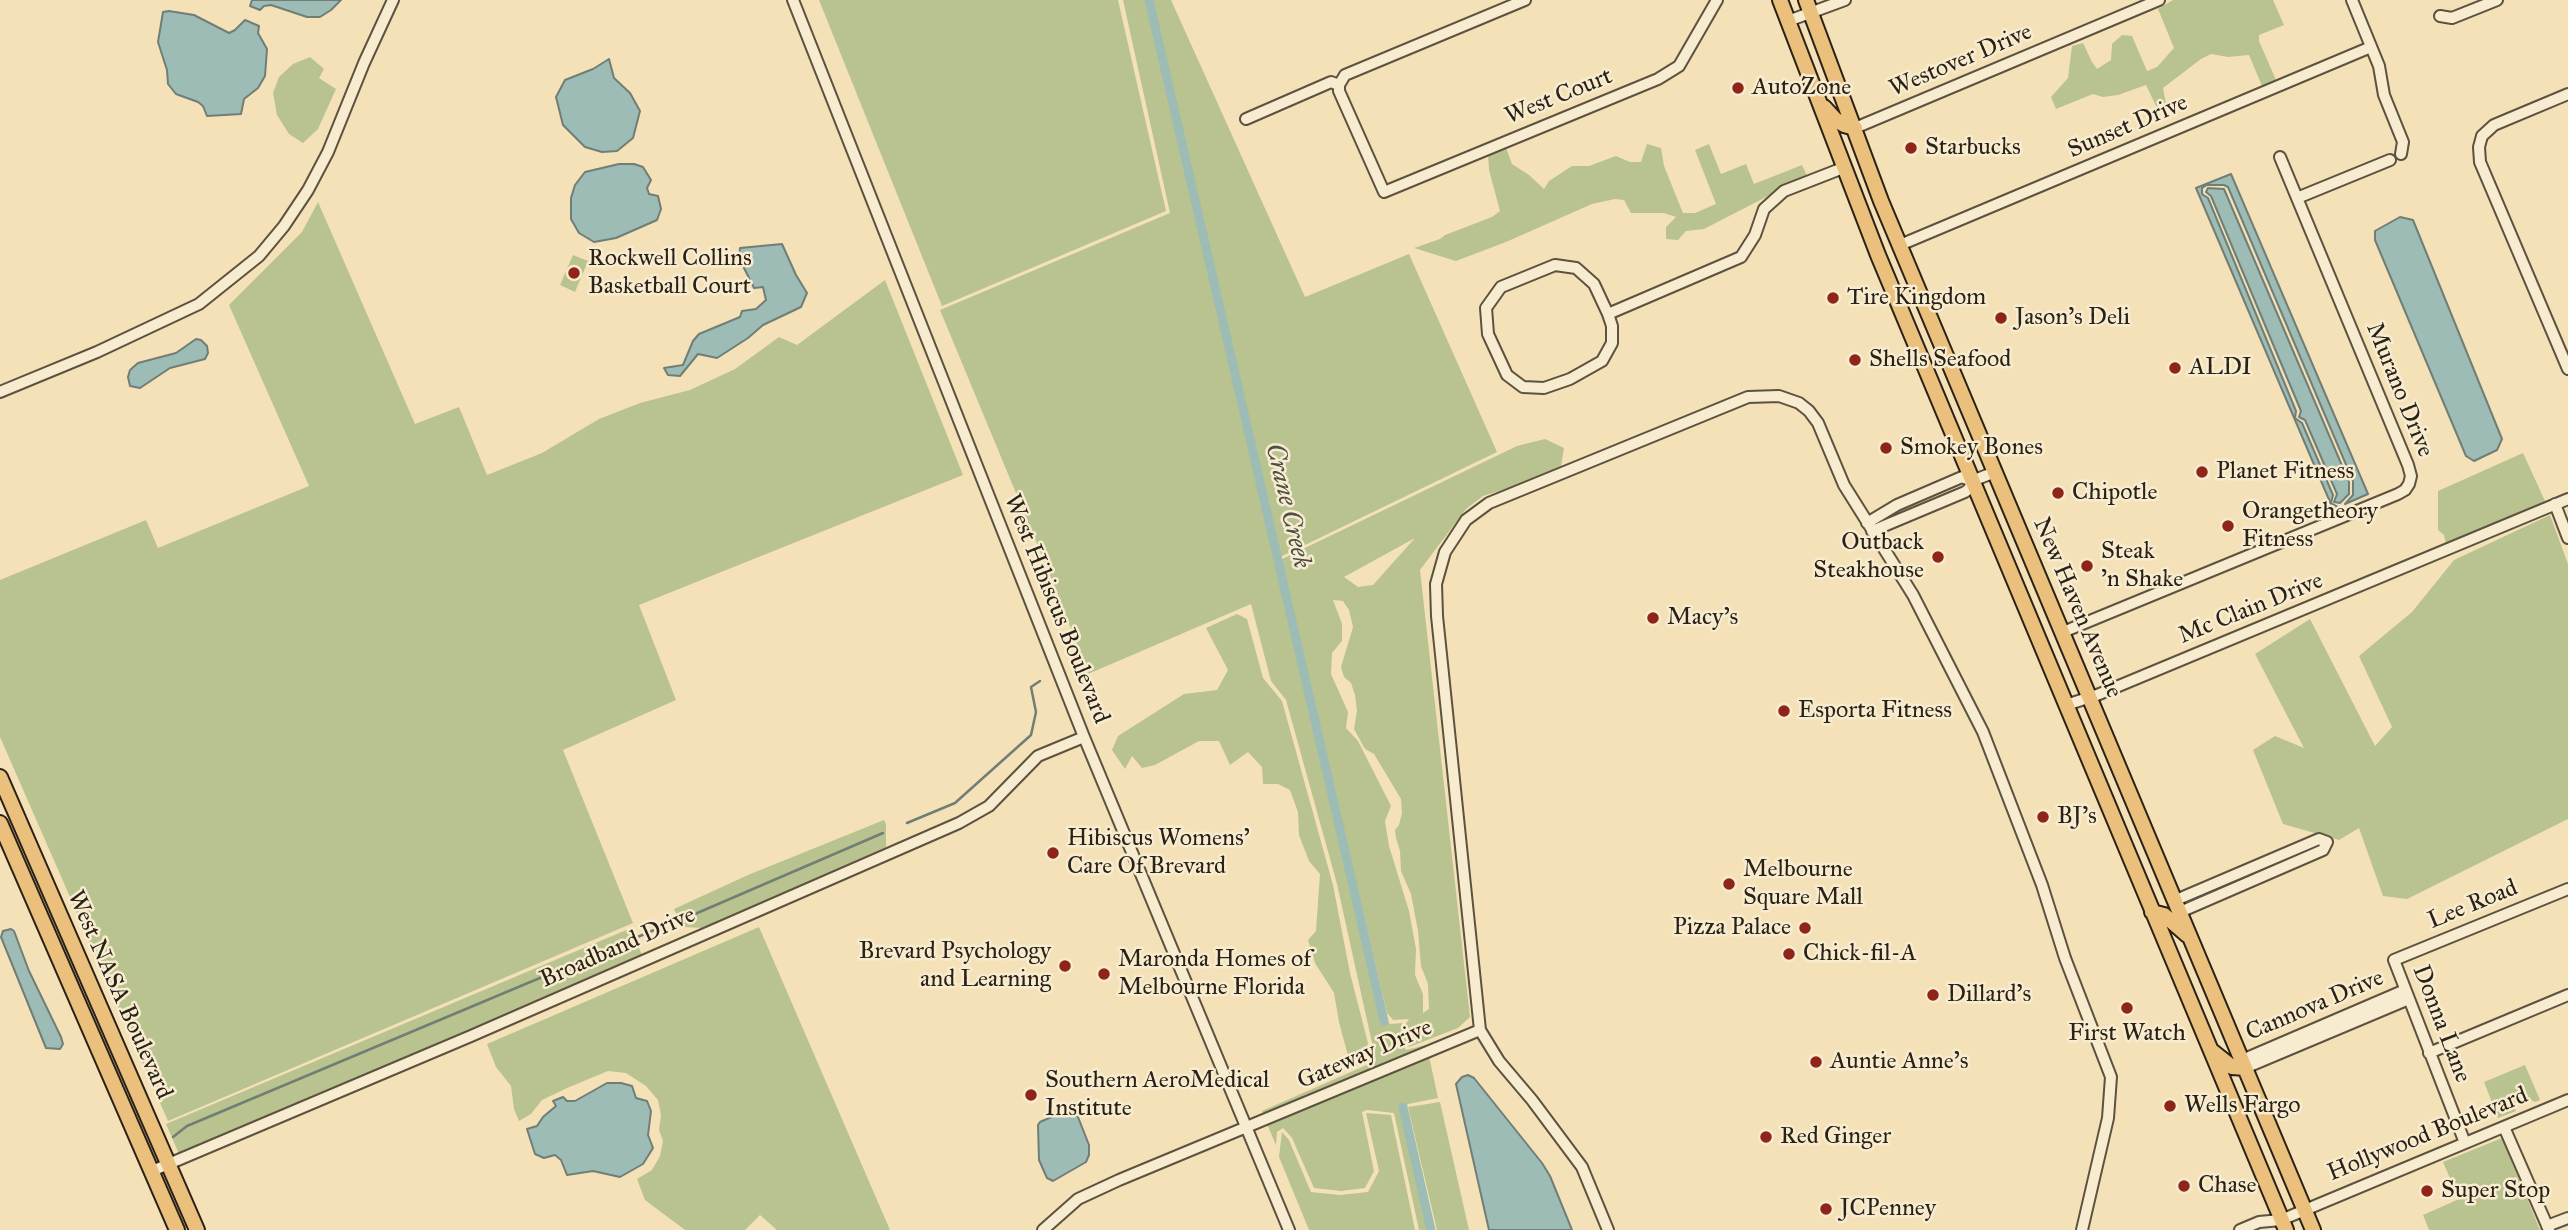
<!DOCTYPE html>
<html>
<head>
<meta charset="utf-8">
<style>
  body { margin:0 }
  canvas { display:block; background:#f4e1b7 }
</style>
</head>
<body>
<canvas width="2568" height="1230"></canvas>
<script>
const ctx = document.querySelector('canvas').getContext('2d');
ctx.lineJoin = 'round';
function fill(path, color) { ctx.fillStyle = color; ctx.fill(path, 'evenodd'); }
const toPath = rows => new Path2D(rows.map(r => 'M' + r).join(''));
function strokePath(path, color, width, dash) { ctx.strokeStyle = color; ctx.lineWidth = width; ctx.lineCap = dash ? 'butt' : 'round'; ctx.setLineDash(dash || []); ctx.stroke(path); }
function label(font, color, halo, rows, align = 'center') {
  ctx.font = font + ' "IM FELL Great Primer",serif'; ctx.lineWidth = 5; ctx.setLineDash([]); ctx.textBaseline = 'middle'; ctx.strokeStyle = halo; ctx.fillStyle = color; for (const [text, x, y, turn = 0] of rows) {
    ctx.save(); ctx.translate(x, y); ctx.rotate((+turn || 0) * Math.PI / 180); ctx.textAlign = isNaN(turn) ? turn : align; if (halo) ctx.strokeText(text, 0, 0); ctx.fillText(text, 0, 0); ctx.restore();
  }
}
const green = toPath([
  [819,0,1118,0,1166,211,942,306],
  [1123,0,1171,0,1305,297,1409,254,1497,452,1276,559,1383,1014,1390,1024,1402,1023,1400,1041,1406,1050,1426,1045,1427,1047,1264,1116,1262,1111,1376,1061,1337,884,1286,700,1271,681,1251,604,1088,674,1057,592,940,310,1170,213],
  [2173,0,2273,0,2284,25,2259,35,2259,41,2276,80,2271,85,2262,86,2249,55,2228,57,2211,54,2201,59,2163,88,2166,104,2156,106,2146,85,2118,95,2103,97,2093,94,2056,109,2051,97,2068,78,2072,46,2083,43,2092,62,2097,69,2111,60,2112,44,2122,35,2132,36,2147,71,2157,67,2174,48,2158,9],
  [310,57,324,69,319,78,336,89,318,129,303,143,289,134,277,115,273,93,279,77,293,64],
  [1647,144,1661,148,1664,166,1683,213,1695,213,1716,204,1695,150,1709,144,1721,174,1746,164,1754,184,1802,165,1807,176,1704,229,1686,231,1678,240,1666,239,1666,227,1676,217,1664,213,1631,213,1624,200,1615,199,1592,204,1506,242,1456,261,1414,248,1440,239,1445,235,1492,217,1500,211,1489,170,1488,153,1505,145,1512,164,1529,175,1544,189,1549,181,1572,166,1589,166,1616,156,1630,162,1641,162],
  [318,202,415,424,459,407,487,475,542,453,599,419,640,403,690,390,735,369,779,337,797,345,885,280,963,475,639,605,676,700,563,750,633,923,168,1121,0,737,0,580,146,520,158,548,309,486,229,305,302,232],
  [573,255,588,261,575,292,560,285],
  [1545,439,1564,448,1561,466,1522,484,1483,496,1466,509,1420,570,1470,1017,1458,1028,1409,1047,1404,1040,1405,1025,1409,1019,1393,1020,1387,1013,1280,560,1517,446],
  [1415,538,1373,585,1358,587,1344,577],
  [1333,600,1343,601,1349,610,1353,627,1341,667,1344,677,1351,683,1355,695,1357,711,1354,729,1365,749,1374,754,1401,799,1402,813,1399,825,1395,830,1396,838,1400,851,1401,871,1411,894,1418,931,1421,966,1428,984,1429,1009,1423,1013,1423,994,1415,975,1416,949,1409,911,1389,846,1385,821,1391,806,1358,741,1346,728,1348,712,1331,674,1332,653,1342,641,1342,624],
  [2523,453,2545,501,2446,544,2444,535,2438,530,2438,491],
  [2550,515,2568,564,2568,819,2407,899,2383,896,2359,828,2339,840,2283,824,2253,750,2275,736,2304,748,2255,654,2310,619,2375,746,2392,727,2359,656,2412,612,2454,560],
  [1237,614,1247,619,1263,678,1282,701,1333,885,1350,973,1368,1043,1363,1063,1351,1067,1339,1022,1334,993,1315,963,1308,940,1316,931,1320,874,1309,861,1299,835,1298,812,1290,790,1278,784,1263,784,1262,767,1248,752,1230,765,1219,741,1199,741,1155,765,1142,768,1132,756,1125,769,1112,750,1118,736,1184,694,1217,690,1228,670,1206,628],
  [884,820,886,824,886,847,704,928,682,927,674,909,748,875],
  [759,927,890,1230,777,1230,760,1215,745,1230,685,1230,645,1200,637,1179,652,1170,660,1156,663,1141,659,1130,661,1115,658,1100,646,1086,626,1073,608,1071,567,1088,542,1100,531,1114,519,1121,514,1109,511,1086,496,1067,487,1044],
  [631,928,642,955,469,1032,179,1154,166,1124],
  [1429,1056,1438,1098,1408,1104,1405,1108,1433,1230,1419,1230,1394,1113,1367,1110,1362,1112,1374,1171,1365,1188,1341,1191,1314,1188,1292,1138,1283,1128,1277,1132,1276,1145,1267,1124],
  [2525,1065,2540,1100,2535,1102,2527,1098,2513,1104,2516,1111,2498,1118,2484,1082],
  [1440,1102,1469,1230,1437,1230,1408,1107],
  [1366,1113,1391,1115,1415,1230,1309,1230,1279,1157,1282,1132,1289,1140,1311,1192,1340,1195,1368,1192,1379,1171],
  [2502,1138,2540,1230,2429,1230,2423,1215,2459,1199,2443,1162]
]);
const water = toPath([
  [252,0,341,0,331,10,320,17,307,17,271,5,264,6,260,10,250,6,252,0],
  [169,11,194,15,229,33,235,30,245,20,259,26,258,33,267,49,265,76,258,88,244,99,241,114,207,116,203,106,198,102,176,94,168,84,167,70,158,42,163,12,169,11],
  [609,59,614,78,630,93,640,111,633,138,617,151,602,152,585,147,563,125,556,97,565,80,593,69,609,59],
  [619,164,634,164,643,167,651,180,647,188,649,194,658,196,661,209,657,220,616,238,594,242,579,233,571,219,571,198,575,185,585,172,619,164],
  [2231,174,2368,494,2345,504,2353,495,2353,481,2228,187,2224,185,2207,185,2202,188,2202,194,2208,198,2296,411,2295,418,2302,423,2333,495,2331,503,2338,507,2333,509,2196,188,2231,174],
  [2208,188,2224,189,2349,482,2349,494,2340,503,2334,502,2337,494,2305,420,2299,417,2301,411,2211,196,2206,192,2208,188],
  [2400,217,2413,220,2502,439,2497,450,2474,461,2466,456,2375,240,2375,231,2400,217],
  [782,244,796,275,807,293,801,307,763,325,748,338,717,358,698,354,680,376,668,375,664,368,683,365,693,341,699,334,740,317,742,311,756,309,766,300,763,287,754,288,739,258,740,248,782,244],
  [196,339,201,340,207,346,208,353,205,359,170,368,140,388,130,386,128,377,130,370,138,363,176,353,196,339],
  [11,929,14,931,29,971,61,1037,63,1044,60,1049,46,1048,1,937,3,931,11,929],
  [1468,1075,1474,1078,1542,1163,1550,1176,1572,1230,1489,1230,1456,1084,1462,1077,1468,1075],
  [607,1083,621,1083,632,1086,636,1098,647,1101,651,1111,648,1135,653,1148,643,1164,620,1177,593,1171,567,1175,561,1160,555,1155,544,1158,535,1154,527,1129,537,1126,543,1117,556,1106,553,1101,563,1097,567,1101,575,1101,607,1083],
  [1065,1111,1072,1112,1078,1117,1089,1145,1089,1155,1086,1162,1053,1181,1047,1178,1039,1160,1038,1125,1040,1122,1065,1111]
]);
const stream = toPath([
  [907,823,955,803,1031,735,1036,712,1031,687,1040,681],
  [688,917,883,833],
  [173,1137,187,1126,659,928]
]);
const canal = toPath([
  [1149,0,1384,1021],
  [1403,1107,1431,1230]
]);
const minor = toPath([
  [793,0,1084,737,1289,1230],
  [2352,0,2379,66,2384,95,2403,142,2401,154],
  [2440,16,2452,18,2497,0],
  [1788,21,1845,0],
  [1339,85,1339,91,1384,192,1658,79,1679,66,1717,0],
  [1339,85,1345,75,1525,0],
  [2568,94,2494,125,2482,136,2479,147,2480,162,2568,369],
  [1246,119,1331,82,1339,85],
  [1855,128,2159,0],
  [2297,198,2390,160],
  [1900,245,2371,47],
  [1608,314,1612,326,1612,343,1602,361,1570,379,1544,388,1523,387,1507,375,1488,334,1486,308,1501,287,1555,265,1576,268,1594,284,1608,314,1741,257,1755,235,1764,209,1784,191,1843,168],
  [0,392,97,352,199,304,259,256,284,226,308,190,328,152,364,63,393,0],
  [2555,504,2568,538],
  [1867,523,1897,505,1962,477,1972,481],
  [1872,531,1965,492,1969,489,1972,481,1995,472],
  [2063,632,2398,494,2405,490,2409,484,2411,476,2408,465,2280,157],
  [2066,705,2097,695,2568,499],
  [2176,900,2319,839,2327,842,2323,850,2180,912],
  [2429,1053,2568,995],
  [2242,1060,2405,990],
  [2245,1068,2409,999],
  [2504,1127,2549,1230],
  [2465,1143,2394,960,2568,889],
  [152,1171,471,1036,959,823,989,806,1038,756,1084,737],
  [2547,1226,2568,1218],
  [1043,1230,1078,1199,1119,1180,1480,1030],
  [1608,1230,1582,1167,1532,1100,1499,1061,1480,1030,1437,616,1436,584,1445,552,1466,520,1489,503,1748,397,1779,396,1799,403,1809,411,1818,423,1844,485,1913,595,1983,732,2042,885,2065,958,2111,1077,2108,1118,2082,1230],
  [2240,1230,2259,1222,2281,1220,2568,1100]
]);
const major = toPath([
  [1780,0,1878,255,2286,1230],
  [1806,0,1881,201,2313,1230],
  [1824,107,1835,119,1844,125,1855,128],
  [0,777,197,1230],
  [0,823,177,1230],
  [2152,912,2164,915,2187,935],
  [2212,1051,2232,1067,2245,1068]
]);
const markers = [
  [1738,88,7,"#8f2418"],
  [1911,148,7,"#8f2418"],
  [574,273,7,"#8f2418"],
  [1833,298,7,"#8f2418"],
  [2001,318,7,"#8f2418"],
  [1855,360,7,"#8f2418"],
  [2175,368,7,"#8f2418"],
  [1886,448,7,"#8f2418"],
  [2202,472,7,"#8f2418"],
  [2058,493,7,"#8f2418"],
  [2228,526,7,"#8f2418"],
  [1938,557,7,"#8f2418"],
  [2087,566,7,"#8f2418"],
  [1653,618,7,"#8f2418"],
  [1784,711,7,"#8f2418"],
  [2043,817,7,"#8f2418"],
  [1053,853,7,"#8f2418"],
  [1729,884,7,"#8f2418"],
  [1805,928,7,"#8f2418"],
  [1789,954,7,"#8f2418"],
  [1065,966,7,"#8f2418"],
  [1104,974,7,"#8f2418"],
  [1933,995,7,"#8f2418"],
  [2127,1008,7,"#8f2418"],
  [1816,1062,7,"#8f2418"],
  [1031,1095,7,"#8f2418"],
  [2170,1106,7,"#8f2418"],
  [1766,1137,7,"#8f2418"],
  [2184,1186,7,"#8f2418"],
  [2427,1191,7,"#8f2418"],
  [1826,1209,7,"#8f2418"]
];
const streetNames = [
  ["Westover Drive",1961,61,-23],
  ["West Court",1559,97,-22],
  ["Sunset Drive",2128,127,-23],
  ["Murano Drive",2399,390,68],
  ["New Haven Avenue",2077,608,67],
  ["West Hibiscus Boulevard",1056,609,68],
  ["Mc Clain Drive",2251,609,-22],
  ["Lee Road",2473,905,-22],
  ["Broadband Drive",618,948,-24],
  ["West NASA Boulevard",119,995,66],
  ["Cannova Drive",2315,1006,-23],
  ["Donna Lane",2441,1024,69],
  ["Gateway Drive",1365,1055,-23],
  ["Hollywood Boulevard",2428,1135,-22]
];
const poiNames = [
  ["AutoZone",1752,88],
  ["Starbucks",1925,148],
  ["Rockwell Collins",588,259],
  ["Basketball Court",588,287],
  ["Tire Kingdom",1847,298],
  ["Jason's Deli",2015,318],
  ["Shells Seafood",1869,360],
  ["ALDI",2189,368],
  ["Smokey Bones",1900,448],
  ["Planet Fitness",2216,472],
  ["Chipotle",2072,493],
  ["Orangetheory",2242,512],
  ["Fitness",2242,540],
  ["Outback",1924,543,"right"],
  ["Steakhouse",1924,571,"right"],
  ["Steak",2101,552],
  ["'n Shake",2101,580],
  ["Macy's",1667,618],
  ["Esporta Fitness",1798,711],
  ["BJ's",2057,817],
  ["Hibiscus Womens'",1067,839],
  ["Care Of Brevard",1067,867],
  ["Melbourne",1743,870],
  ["Square Mall",1743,898],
  ["Pizza Palace",1791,928,"right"],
  ["Brevard Psychology",1051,952,"right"],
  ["and Learning",1051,980,"right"],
  ["Chick-fil-A",1803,954],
  ["Maronda Homes of",1118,960],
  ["Melbourne Florida",1118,988],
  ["Dillard's",1947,995],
  ["First Watch",2127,1034,"center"],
  ["Auntie Anne's",1830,1062],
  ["Southern AeroMedical",1045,1081],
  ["Institute",1045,1109],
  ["Wells Fargo",2184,1106],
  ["Red Ginger",1780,1137],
  ["Chase",2198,1186],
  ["Super Stop",2441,1191],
  ["JCPenney",1840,1209]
];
const waterNames = [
  ["Crane Creek",1287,506,77]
];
fill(green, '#b9c390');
fill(water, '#9ebcb6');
strokePath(water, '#707e76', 2);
strokePath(stream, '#707e76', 2.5);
strokePath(canal, '#9ebcb6', 9);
strokePath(minor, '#5d523f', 14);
strokePath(major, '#2b2217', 18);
strokePath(minor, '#f8ecd0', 10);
strokePath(major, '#eac07c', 14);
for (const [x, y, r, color] of markers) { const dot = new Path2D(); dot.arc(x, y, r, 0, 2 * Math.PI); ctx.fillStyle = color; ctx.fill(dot); strokePath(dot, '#f8ecd0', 2.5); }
label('24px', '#2b2217', '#f8ecd0', streetNames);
label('24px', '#2b2217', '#f8ecd0', poiNames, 'left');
label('italic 26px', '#4e5047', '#f8ecd0', waterNames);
</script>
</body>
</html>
